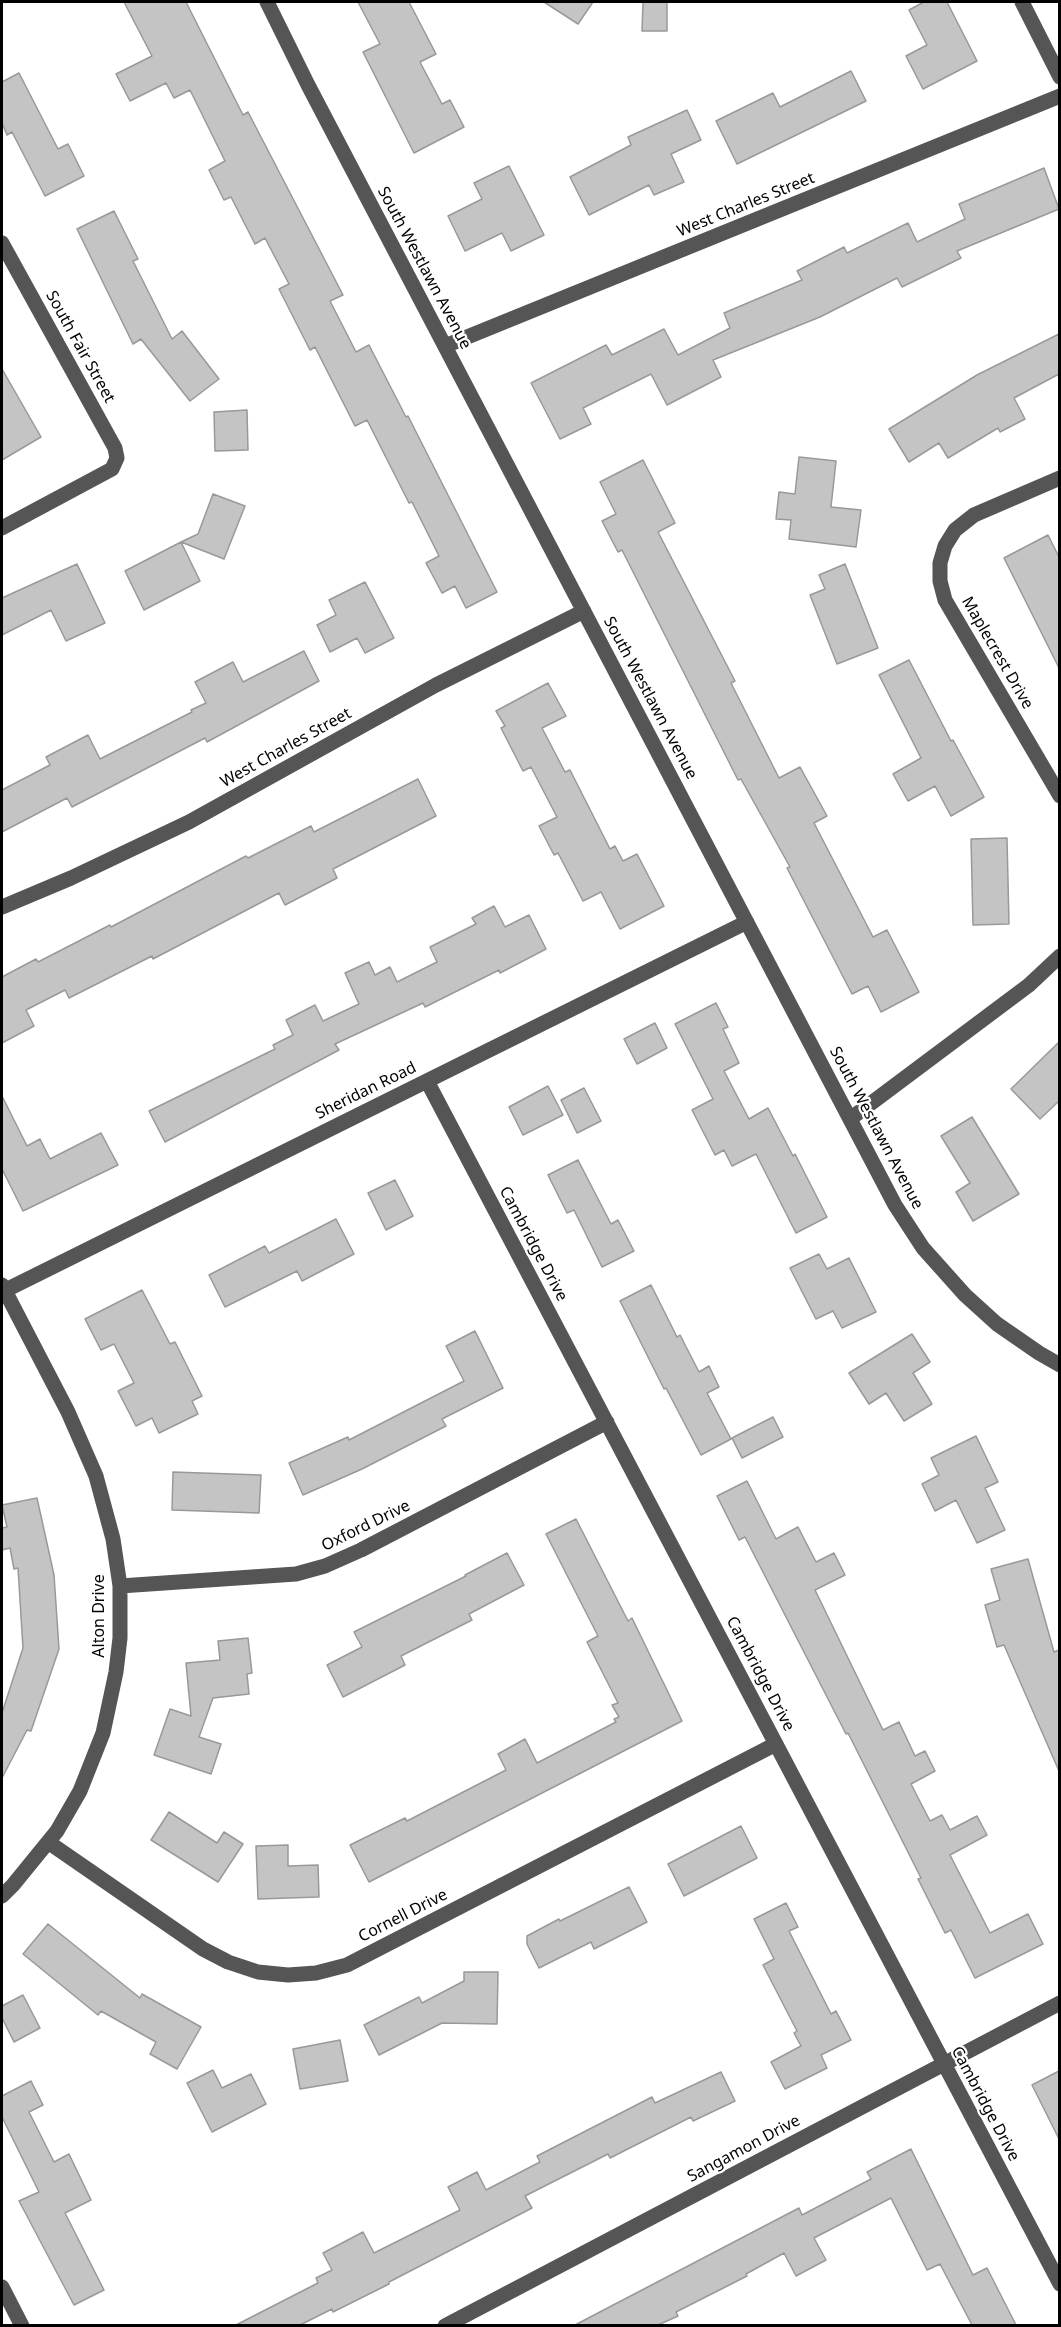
<!DOCTYPE html>
<html>
<head>
<meta charset="utf-8">
<style>
  body { margin:0 }
  #map { position:relative; width:1061px; height:2327px; overflow:hidden; background:#fff; font-family:"Noto Sans",sans-serif }
  canvas { display:block }
  .frame { position:absolute; inset:0; border:3px solid #000; pointer-events:none }
</style>
</head>
<body>
<div id="map">
<canvas width="1061" height="2327"></canvas>
<div class="frame"></div>
</div>
<script>
const ctx = document.querySelector('canvas').getContext('2d');
ctx.lineJoin = 'round';
function fill(path, color) { ctx.fillStyle = color; ctx.fill(path, 'evenodd'); }
const toPath = rows => new Path2D(rows.map(r => 'M' + r).join(''));
function strokePath(path, color, width, dash) { ctx.strokeStyle = color; ctx.lineWidth = width; ctx.lineCap = dash ? 'butt' : 'round'; ctx.setLineDash(dash || []); ctx.stroke(path); }
function label(font, color, halo, rows, align = 'center') {
  ctx.font = font + ' "Noto Sans",sans-serif'; ctx.lineWidth = 4.5; ctx.setLineDash([]); ctx.textBaseline = 'middle'; ctx.strokeStyle = halo; ctx.fillStyle = color; for (const [text, x, y, turn = 0] of rows) {
    ctx.save(); ctx.translate(x, y); ctx.rotate((+turn || 0) * Math.PI / 180); ctx.textAlign = isNaN(turn) ? turn : align; if (halo) ctx.strokeText(text, 0, 0); ctx.fillText(text, 0, 0); ctx.restore();
  }
}
const building = toPath([
  [124,2,186,2,243,115,248,112,343,295,330,301,356,352,369,345,406,417,408,416,497,592,466,608,455,586,442,593,426,563,439,556,412,502,409,503,367,420,355,426,315,347,310,350,279,289,289,284,265,238,255,244,231,197,224,200,209,170,225,161,190,90,174,98,166,83,130,101,116,74,152,56,124,2],
  [358,2,409,2,436,54,420,62,442,104,450,100,464,127,414,153,363,52,380,44,358,2],
  [544,2,593,2,578,24,544,2],
  [643,2,667,2,667,31,642,31,643,2],
  [924,2,947,2,977,61,923,89,906,56,927,45,909,10,924,2],
  [851,71,866,101,737,164,716,121,773,93,780,107,851,71],
  [19,73,58,149,68,144,84,176,45,196,12,132,7,135,2,123,2,82,19,73],
  [687,110,701,140,671,154,684,182,654,195,649,185,589,215,570,177,631,145,628,137,687,110],
  [509,166,544,235,511,251,502,233,465,251,448,216,482,199,474,183,509,166],
  [1044,168,1059,209,957,251,961,258,902,287,897,278,820,317,713,360,721,377,667,405,651,374,583,408,591,424,560,439,531,383,606,345,612,355,664,329,678,355,730,328,724,313,802,280,797,271,844,247,847,253,908,223,917,242,965,219,959,204,1044,168],
  [114,211,138,259,133,261,172,339,182,331,219,379,190,401,141,339,133,344,77,229,114,211],
  [1059,334,1059,374,1014,398,1025,419,1000,432,998,428,948,458,939,443,909,462,889,429,977,375,1059,334],
  [2,369,41,437,2,460,2,369],
  [247,410,248,450,215,451,214,412,247,410],
  [799,457,836,461,831,507,861,510,856,547,789,539,791,520,776,519,779,492,795,494,799,457],
  [643,460,675,523,658,532,735,681,731,683,779,778,800,767,827,816,814,823,873,937,887,930,919,992,881,1012,868,986,852,994,787,868,790,867,741,779,738,780,622,550,618,552,602,521,616,514,600,482,643,460],
  [213,494,245,506,224,559,181,542,198,534,213,494],
  [1048,535,1059,557,1059,668,1004,558,1048,535],
  [181,542,200,581,144,610,125,571,181,542],
  [77,564,105,623,66,641,51,610,2,635,2,598,77,564],
  [845,564,878,648,837,664,810,595,825,589,819,575,845,564],
  [365,582,394,638,365,653,357,638,330,652,317,625,336,615,329,600,365,582],
  [304,651,319,681,207,742,205,738,72,807,67,798,2,832,2,790,50,765,46,757,88,735,100,759,192,712,191,710,206,703,195,682,233,662,243,682,304,651],
  [909,660,951,741,953,740,984,797,951,816,935,786,908,801,893,774,921,758,879,675,909,660],
  [548,683,566,716,542,728,565,772,570,770,610,849,615,846,623,861,637,854,664,906,620,929,601,892,583,901,558,853,554,855,539,826,557,817,531,767,523,771,501,728,505,726,496,711,548,683],
  [418,779,436,816,333,869,337,878,285,905,279,893,153,959,152,956,69,998,65,990,26,1010,34,1026,2,1043,2,977,36,959,38,962,110,925,111,927,246,856,248,858,311,826,314,832,418,779],
  [1007,838,1009,924,973,925,971,839,1007,838],
  [494,906,505,927,529,915,546,949,500,973,499,970,425,1007,423,1003,335,1044,339,1050,165,1142,149,1111,275,1049,273,1045,293,1035,286,1020,315,1005,323,1021,359,1004,345,973,369,962,375,975,390,967,397,982,437,962,430,947,476,924,472,918,494,906],
  [716,1003,728,1027,723,1029,739,1063,724,1071,749,1119,768,1108,793,1156,795,1154,827,1217,796,1233,756,1154,732,1166,724,1150,715,1155,692,1110,713,1099,675,1024,716,1003],
  [655,1023,667,1048,637,1064,624,1039,655,1023],
  [1059,1042,1059,1101,1040,1119,1011,1089,1059,1042],
  [548,1086,563,1115,523,1135,509,1107,548,1086],
  [584,1088,601,1121,577,1133,561,1100,584,1088],
  [2,1096,27,1146,40,1139,50,1159,101,1133,118,1165,23,1211,2,1169,2,1096],
  [972,1117,1019,1194,973,1221,956,1192,970,1183,941,1136,972,1117],
  [578,1160,611,1224,618,1220,634,1251,602,1267,574,1210,567,1213,548,1175,578,1160],
  [395,1180,413,1216,386,1230,368,1193,395,1180],
  [336,1219,354,1254,302,1281,297,1271,225,1307,209,1275,265,1246,269,1253,336,1219],
  [819,1254,827,1269,849,1258,876,1312,842,1328,833,1311,816,1319,790,1268,819,1254],
  [651,1285,677,1337,680,1335,699,1372,709,1366,719,1387,707,1393,731,1439,701,1455,666,1388,664,1389,620,1301,651,1285],
  [142,1290,170,1344,175,1342,202,1396,192,1401,198,1414,159,1433,152,1418,136,1426,118,1391,134,1383,114,1344,101,1350,85,1319,142,1290],
  [475,1331,503,1388,442,1419,446,1426,362,1469,303,1495,289,1463,348,1437,349,1440,464,1381,446,1346,475,1331],
  [912,1334,930,1362,913,1373,932,1404,904,1421,886,1393,869,1404,849,1373,912,1334],
  [773,1417,783,1437,742,1458,732,1438,773,1417],
  [976,1436,998,1482,985,1488,1005,1530,977,1543,956,1500,935,1511,922,1484,939,1475,931,1458,976,1436],
  [173,1472,261,1475,259,1513,172,1510,173,1472],
  [747,1481,776,1539,798,1527,816,1562,834,1553,845,1575,815,1590,883,1730,899,1722,915,1756,925,1751,935,1771,911,1784,930,1821,942,1815,950,1830,977,1816,987,1835,950,1855,990,1933,1028,1914,1043,1944,975,1978,951,1930,945,1933,918,1879,921,1878,848,1733,846,1734,745,1537,739,1540,717,1496,747,1481],
  [37,1498,54,1575,59,1649,31,1731,27,1730,2,1778,2,1713,23,1648,18,1568,14,1569,10,1548,2,1550,2,1528,7,1527,2,1505,37,1498],
  [576,1519,628,1621,632,1618,682,1721,369,1882,350,1845,405,1818,407,1821,506,1770,498,1754,525,1739,537,1763,616,1722,614,1719,619,1717,612,1705,618,1703,587,1642,598,1636,546,1534,576,1519],
  [507,1553,524,1585,469,1614,472,1620,401,1656,405,1665,343,1697,327,1665,362,1647,354,1632,466,1576,465,1575,507,1553],
  [1028,1559,1054,1652,1059,1650,1059,1771,1004,1645,997,1647,985,1605,1000,1600,991,1569,1028,1559],
  [248,1638,252,1673,247,1674,249,1694,213,1698,199,1737,221,1744,211,1774,154,1755,170,1709,191,1716,186,1663,220,1660,218,1641,248,1638],
  [169,1812,217,1843,224,1832,243,1844,218,1882,151,1840,169,1812],
  [741,1826,757,1858,684,1896,668,1864,741,1826],
  [288,1845,288,1866,318,1865,319,1897,258,1899,256,1846,288,1845],
  [629,1887,647,1922,594,1949,591,1942,539,1968,527,1944,527,1936,559,1919,560,1921,629,1887],
  [786,1903,798,1927,789,1931,831,2014,836,2011,851,2040,821,2055,827,2068,785,2089,771,2062,801,2046,794,2033,797,2031,763,1965,774,1959,754,1919,786,1903],
  [48,1924,140,1998,142,1994,201,2027,177,2069,150,2054,156,2042,101,2011,98,2015,23,1954,48,1924],
  [464,1972,498,1972,497,2024,442,2023,379,2055,364,2025,419,1997,422,2003,464,1981,464,1972],
  [23,1995,40,2028,14,2042,2,2018,2,2006,23,1995],
  [340,2040,348,2081,300,2089,293,2049,340,2040],
  [213,2070,222,2088,251,2074,266,2104,212,2132,187,2083,213,2070],
  [1059,2071,1059,2139,1032,2085,1059,2071],
  [721,2072,735,2101,693,2121,691,2117,610,2158,608,2154,525,2196,532,2208,389,2282,389,2284,333,2312,332,2309,300,2325,236,2325,318,2283,316,2278,332,2270,323,2253,363,2232,374,2253,460,2210,448,2187,477,2172,486,2190,540,2162,537,2156,652,2097,655,2103,721,2072],
  [31,2081,43,2105,29,2112,54,2162,69,2154,91,2200,65,2213,104,2290,74,2305,19,2201,39,2192,2,2117,2,2096,31,2081],
  [911,2149,973,2275,987,2268,1016,2325,972,2325,940,2264,927,2270,891,2198,814,2238,826,2260,796,2276,784,2253,746,2274,747,2276,676,2312,678,2316,658,2325,575,2325,799,2208,802,2215,871,2179,867,2172,911,2149]
]);
const minor = toPath([
  [267,2,308,85,895,1205,923,1248,965,1295,997,1324,1039,1353,1060,1365],
  [1022,2,1060,77],
  [2,243,115,448,117,458,112,469,2,528],
  [445,346,1060,96],
  [1060,478,974,515,955,530,945,546,940,563,940,581,945,600,1060,796],
  [2,907,71,878,189,822,436,685,584,611],
  [427,1081,1060,2284],
  [850,1119,1029,985,1060,956],
  [2,1285,68,1412,96,1476,113,1539,120,1586,120,1638,116,1672,103,1733,80,1791,57,1831,13,1885,2,1896],
  [2,1292,747,922],
  [120,1586,296,1574,325,1566,361,1550,607,1422],
  [48,1842,203,1949,228,1962,258,1972,288,1975,316,1973,347,1965,776,1744],
  [2,2287,22,2326],
  [445,2326,1060,2003]
]);
const streetNames = [
  ["West Charles Street",746,205,-22],
  ["South Westlawn Avenue",424,268,62],
  ["South Fair Street",80,347,61],
  ["Maplecrest Drive",997,653,60],
  ["South Westlawn Avenue",650,698,62],
  ["West Charles Street",286,748,-29],
  ["Sheridan Road",366,1091,-26],
  ["South Westlawn Avenue",876,1128,62],
  ["Cambridge Drive",533,1244,62],
  ["Oxford Drive",366,1526,-26],
  ["Alton Drive",99,1616,-90],
  ["Cambridge Drive",760,1674,62],
  ["Cornell Drive",403,1916,-27],
  ["Cambridge Drive",985,2104,62],
  ["Sangamon Drive",744,2149,-28]
];
fill(building, '#c4c4c4');
strokePath(building, '#999', 1.5);
strokePath(minor, '#555', 15);
label('16px', '#000', '#fff', streetNames);
</script>
</body>
</html>
